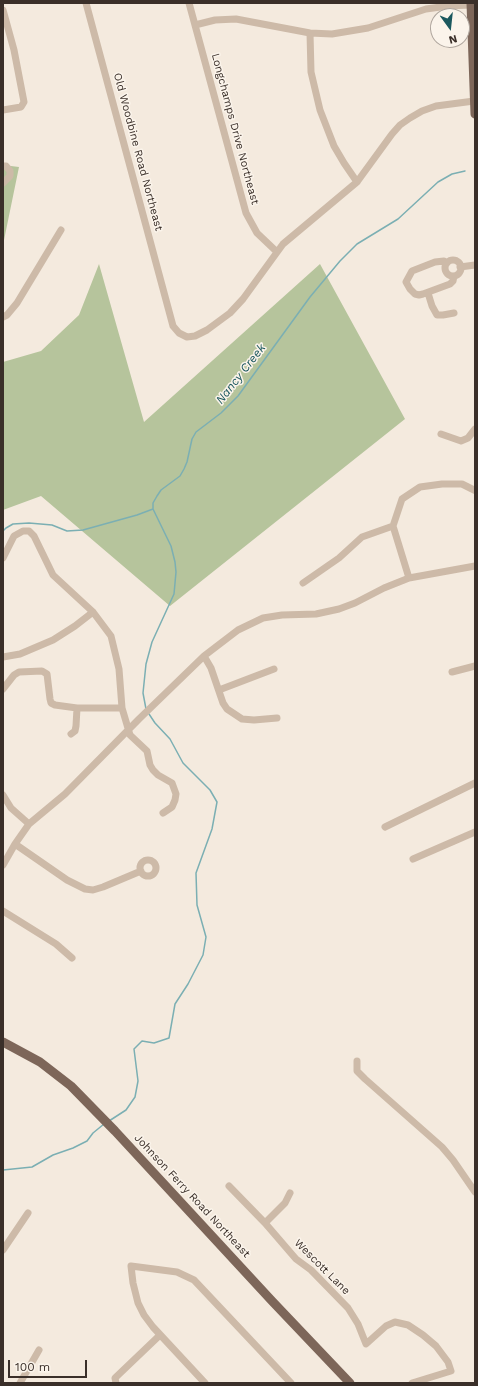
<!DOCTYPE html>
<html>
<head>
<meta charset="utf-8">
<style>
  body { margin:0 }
  #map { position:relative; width:478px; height:1386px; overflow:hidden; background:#f4eade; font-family:"Work Sans",sans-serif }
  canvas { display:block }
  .frame { position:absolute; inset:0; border:4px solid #3a2f29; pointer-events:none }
  .north { position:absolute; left:430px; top:8px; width:40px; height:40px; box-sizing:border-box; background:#fbf4eb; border:1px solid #aea59d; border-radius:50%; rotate:165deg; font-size:11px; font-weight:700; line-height:16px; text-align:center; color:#3a2f29 }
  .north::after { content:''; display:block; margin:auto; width:14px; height:18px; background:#1b585e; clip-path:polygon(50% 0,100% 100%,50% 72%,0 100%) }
  .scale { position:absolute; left:8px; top:1360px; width:79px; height:18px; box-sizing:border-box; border:2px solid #3a2f29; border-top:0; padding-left:5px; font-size:12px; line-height:14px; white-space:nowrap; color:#3a2f29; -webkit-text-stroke:3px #fbf4eb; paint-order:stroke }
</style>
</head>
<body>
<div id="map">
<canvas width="478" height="1386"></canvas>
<div class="frame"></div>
<div class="north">N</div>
<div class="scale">100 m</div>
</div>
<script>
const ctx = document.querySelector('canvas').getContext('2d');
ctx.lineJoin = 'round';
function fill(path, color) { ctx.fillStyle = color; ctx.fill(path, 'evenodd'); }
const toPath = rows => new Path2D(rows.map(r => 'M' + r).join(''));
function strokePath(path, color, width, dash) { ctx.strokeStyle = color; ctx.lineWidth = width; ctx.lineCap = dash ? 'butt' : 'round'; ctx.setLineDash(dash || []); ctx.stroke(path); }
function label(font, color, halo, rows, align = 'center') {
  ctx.font = font + ' "Work Sans",sans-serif'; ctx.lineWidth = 3; ctx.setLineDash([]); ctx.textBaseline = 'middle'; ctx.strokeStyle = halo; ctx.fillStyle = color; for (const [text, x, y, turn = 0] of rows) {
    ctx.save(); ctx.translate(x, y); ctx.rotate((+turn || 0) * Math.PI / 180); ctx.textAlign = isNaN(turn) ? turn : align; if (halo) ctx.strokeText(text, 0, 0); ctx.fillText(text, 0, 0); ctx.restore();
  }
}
const green = toPath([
  [3,165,19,167,3,245],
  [99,264,144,422,320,264,405,419,170,606,41,496,3,510,3,362,41,351,79,315]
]);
const stream = toPath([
  [3,531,6,528,13,524,29,523,52,525,67,531,83,530,137,515,153,509],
  [146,709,143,693,146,664,152,642,174,594,176,572,175,562,171,546,153,509,153,503,157,496,161,490,180,476,184,469,187,462,192,439,196,432,221,413,238,396,310,297,340,261,357,244,398,219,438,182,452,174,465,171],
  [109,1121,126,1110,135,1097,138,1081,134,1049,142,1041,154,1043,169,1038,175,1004,188,984,203,955,206,937,197,905,196,873,212,829,217,802,210,790,183,763,170,739,155,723,149,714],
  [3,1170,32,1167,53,1155,73,1148,87,1141,93,1133,104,1124]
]);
const minor = toPath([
  [86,3,173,326,179,333,187,337,195,336,207,330,230,313,243,299,283,244,357,182,392,134,400,125,410,118,422,111,436,106,474,101],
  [189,3,246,213,257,233,277,252],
  [3,10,14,50,24,102,21,107,3,110],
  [195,25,215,20,236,19,310,33,332,34,368,28,426,9,448,6,471,5],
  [310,33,311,72,320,110,334,146,344,163,357,182],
  [3,166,6,166,10,171,10,176,3,183],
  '445 268a8 8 0 1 1 16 0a8 8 0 1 1-16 0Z',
  [447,263,444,261,435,262,412,271,406,282,410,289,415,294,419,295,423,294,450,284,453,281,454,276],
  [460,267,475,265],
  [428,293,432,306,437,315,443,315,454,313],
  [3,317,7,315,17,303,61,230],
  [441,434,461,441,468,438,475,429],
  [3,558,14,536,23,531,29,531,34,536,53,575,93,612,111,636,119,669,122,708,130,735,147,751,150,765,153,770,158,775,172,783,176,794,175,800,172,807,163,813],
  [409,578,393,526,402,499,420,487,442,484,462,484,474,490],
  [303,583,339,558,362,537,393,526],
  [204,656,211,668,223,703,227,709,242,719,254,720,277,718],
  [3,657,20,654,53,640,75,626,93,612],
  [452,672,475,666],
  [3,689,14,675,19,672,42,671,47,674,50,699,51,703,55,705,77,708,122,708],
  [219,690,274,669],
  [71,734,75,731,76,726,77,708],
  [3,795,11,808,29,824],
  [385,827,475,783],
  [15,844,67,880,85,889,93,890,103,887,141,871],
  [413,859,475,832],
  '140 868a8 8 0 1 1 16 0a8 8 0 1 1-16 0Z',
  [3,865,15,844,29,824,65,794,139,719,204,656,238,630,263,618,282,615,316,614,339,609,355,603,384,588,409,578,475,566],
  [3,911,56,944,72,958],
  [357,1061,357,1071,365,1079,442,1147,453,1160,475,1192],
  [229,1186,265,1223,296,1259,311,1270,348,1308,358,1324,366,1344,386,1326,395,1322,408,1325,423,1335,436,1346,448,1362,451,1371,412,1383],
  [265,1223,285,1203,290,1193],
  [3,1250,28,1213],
  [20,1383,39,1350],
  [116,1383,115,1378,160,1335],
  [205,1383,153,1327,144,1315,138,1303,133,1283,131,1266,177,1272,194,1280,291,1383]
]);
const major = toPath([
  [471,3,475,114],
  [3,1042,40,1062,71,1086,115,1131,272,1301,350,1383]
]);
const streetNames = [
  ["Longchamps Drive Northeast",235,129,75],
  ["Old Woodbine Road Northeast",138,152,75],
  ["Johnson Ferry Road Northeast",192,1196,47],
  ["Wescott Lane",322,1267,45]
];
const waterNames = [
  ["Nancy Creek",241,374,-52]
];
fill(green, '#b6c49c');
strokePath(stream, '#7bafb3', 1.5);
strokePath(minor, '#cdbaa8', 7);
strokePath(major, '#7d6659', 9);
label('11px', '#3a2f29', '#fbf4eb', streetNames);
label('italic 12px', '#1b585e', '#fbf4eb', waterNames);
</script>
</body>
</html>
